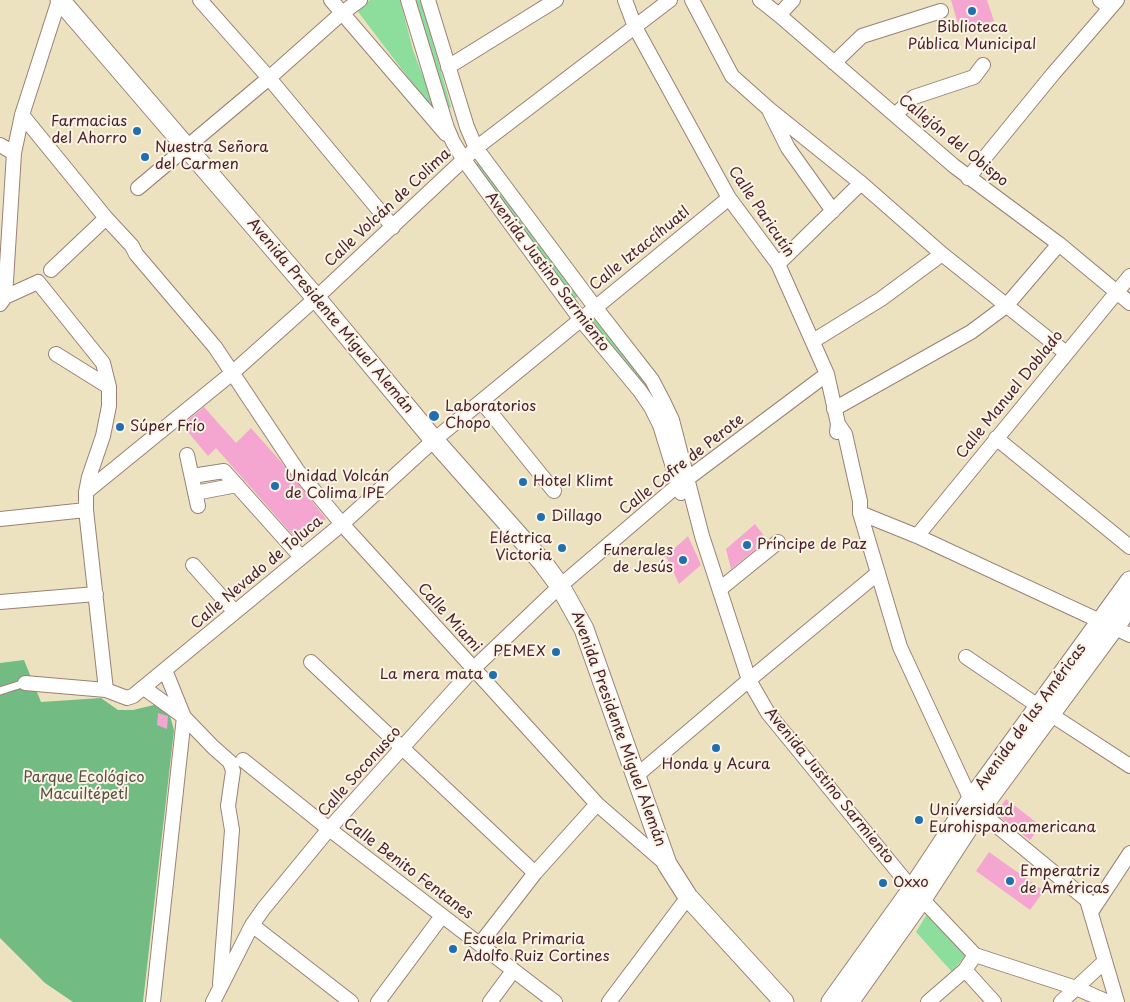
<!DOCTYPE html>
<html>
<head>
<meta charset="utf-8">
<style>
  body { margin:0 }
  canvas { display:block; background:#ece2c0 }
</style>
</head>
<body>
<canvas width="1130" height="1002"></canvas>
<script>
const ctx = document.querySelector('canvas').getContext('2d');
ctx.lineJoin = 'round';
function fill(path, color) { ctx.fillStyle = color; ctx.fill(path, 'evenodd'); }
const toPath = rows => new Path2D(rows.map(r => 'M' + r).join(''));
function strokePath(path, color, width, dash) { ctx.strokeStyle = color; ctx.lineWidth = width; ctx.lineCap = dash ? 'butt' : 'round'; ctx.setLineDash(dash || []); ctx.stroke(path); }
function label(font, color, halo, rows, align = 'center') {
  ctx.font = font + ' "Playpen Sans",sans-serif'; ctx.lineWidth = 4; ctx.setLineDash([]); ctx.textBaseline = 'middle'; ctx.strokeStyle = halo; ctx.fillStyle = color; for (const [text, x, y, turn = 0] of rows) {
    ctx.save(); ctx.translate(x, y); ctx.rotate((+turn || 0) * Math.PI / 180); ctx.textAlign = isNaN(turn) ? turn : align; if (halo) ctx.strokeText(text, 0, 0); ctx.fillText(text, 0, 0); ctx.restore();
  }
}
const green = toPath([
  [370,0,400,0,413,50,438,117,356,9],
  [412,0,421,0,451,107,444,109],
  [479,161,579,295,574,300,473,167],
  [596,319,650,382,666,431,592,322],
  [927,914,967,954,952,972,916,932]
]);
const forest = toPath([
  [24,660,41,702,101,698,118,710,133,710,154,705,168,709,174,730,143,1002,73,1002,45,983,0,938,0,663]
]);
const building = toPath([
  [951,0,987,0,994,21,960,31],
  [204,407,236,443,251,428,282,463,326,519,299,542,216,448,208,456,182,425],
  [755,524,767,540,731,569,726,549],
  [688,536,701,565,679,584,666,556],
  [158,713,168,716,167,729,157,725],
  [1006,799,1041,826,1030,840,995,813],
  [989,852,1044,891,1030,910,976,871]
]);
const lane = toPath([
  [0,691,25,683]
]);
const street = toPath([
  [200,0,269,78,393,227],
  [331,0,446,134],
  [408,0,447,128,453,142,464,160,581,320,640,391,651,407,660,425,681,493],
  [428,0,467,127,476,148,595,307,652,380,663,401,672,420,702,536,749,680,768,713,912,889],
  [625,0,635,27,729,198,778,264,827,374,838,424,837,432],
  [692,0,732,76,769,109,861,183,942,254,1066,353],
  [760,0,779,15,954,166,1059,244,1130,303],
  [1100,0,1110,8],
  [779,15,793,0],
  [834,63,862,36,941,11],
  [448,67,556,0],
  [770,112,788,148,833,211],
  [22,115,106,218,132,246,136,254,215,347,297,470,342,524,597,804,666,864],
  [895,115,914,97,974,77,983,65],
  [0,145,14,153],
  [968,178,1053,74,1117,0],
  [138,188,269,78,342,13,360,0],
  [778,264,861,183],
  [51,270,106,218],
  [5,297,38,282,103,363,109,387,109,406,103,436,89,477,86,492,86,510,106,690],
  [0,304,5,297,14,153,22,115,59,0],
  [813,341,881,299,942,254],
  [56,354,109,387],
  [482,402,554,491],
  [834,409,971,332,1006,306,1059,244],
  [838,424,845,434,860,501,860,513,900,647,971,800,979,811,1087,900,1117,1002],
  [996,438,1130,547],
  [187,455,198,506],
  [192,476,224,471,301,557],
  [86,492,231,374,316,298,476,148,670,0],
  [195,493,237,485],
  [860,513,917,536,1130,635],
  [0,519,86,510],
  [917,536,1130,276],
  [193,565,235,612],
  [720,589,778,542],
  [0,602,96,594],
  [966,657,1050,714,1130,766],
  [311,662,535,873],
  [25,683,106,690,127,698,133,696,342,524,434,440,729,198],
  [144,688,184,717,213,747,230,762,233,771,228,806,232,830,220,984],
  [243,760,329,829,555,1002],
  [636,776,749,680,878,573],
  [922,899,975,955,1076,988,1108,1002],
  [1091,912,1130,853],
  [252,925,351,1002],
  [480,944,535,873,597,804],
  [965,970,994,1002],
  [153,1002,184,717,165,670],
  [213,1002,252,925,264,908,329,829,473,669,560,586,671,491,827,374],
  [378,1002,442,916],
  [490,1002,513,971],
  [609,1002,688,897],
  [928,1002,965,970,975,955],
  [1061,1002,1104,962]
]);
const secondary = toPath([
  [60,0,316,298,434,440,543,563,560,586,584,629,667,864,688,897,784,1002],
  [831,1002,912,889,971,800,1130,581],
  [849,1002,922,899,979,811,1130,606]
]);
const markers = [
  [972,11,5,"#1f6fb2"],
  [137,131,5,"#1f6fb2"],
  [145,157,5,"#1f6fb2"],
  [434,416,6,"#1f6fb2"],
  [120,427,5,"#1f6fb2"],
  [523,482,5,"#1f6fb2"],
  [275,486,5,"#1f6fb2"],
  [541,517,5,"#1f6fb2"],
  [747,545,5,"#1f6fb2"],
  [562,548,5,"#1f6fb2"],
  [683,560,5,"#1f6fb2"],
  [556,652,5,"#1f6fb2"],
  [493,675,5,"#1f6fb2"],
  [716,748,5,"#1f6fb2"],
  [919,820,5,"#1f6fb2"],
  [1010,881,5,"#1f6fb2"],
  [883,883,5,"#1f6fb2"],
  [453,949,5,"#1f6fb2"]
];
const poiNames = [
  ["Biblioteca",972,28,"center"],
  ["Pública Municipal",972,45,"center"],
  ["Farmacias",127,122,"right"],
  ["del Ahorro",127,139,"right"],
  ["Nuestra Señora",155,148],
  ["del Carmen",155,165],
  ["Laboratorios",445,407],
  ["Chopo",445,424],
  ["Súper Frío",130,427],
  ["Unidad Volcán",285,477],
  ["de Colima IPE",285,494],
  ["Hotel Klimt",533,482],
  ["Dillago",551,517],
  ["Eléctrica",552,539,"right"],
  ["Victoria",552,556,"right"],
  ["Príncipe de Paz",757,545],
  ["Funerales",673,551,"right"],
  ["de Jesús",673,568,"right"],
  ["PEMEX",546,652,"right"],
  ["La mera mata",483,675,"right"],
  ["Honda y Acura",716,765,"center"],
  ["Universidad",929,811],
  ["Eurohispanoamericana",929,828],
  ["Emperatriz",1020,872],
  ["de Américas",1020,889],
  ["Oxxo",893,883],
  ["Escuela Primaria",463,940],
  ["Adolfo Ruiz Cortines",463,957]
];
const streetNames = [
  ["Callejón del Obispo",953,141,39],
  ["Calle Volcán de Colima",388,208,-43],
  ["Calle Paricutín",761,212,56],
  ["Calle Iztaccíhuatl",640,249,-39],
  ["Avenida Justino Sarmiento",547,272,53],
  ["Avenida Presidente Miguel Alemán",330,316,50],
  ["Calle Manuel Doblado",1010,395,-51],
  ["Calle Cofre de Perote",682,465,-38],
  ["Calle Nevado de Toluca",257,573,-40],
  ["Calle Miami",449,618,48],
  ["Avenida de las Américas",1031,717,-54],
  ["Avenida Presidente Miguel Alemán",618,729,70],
  ["Calle Soconusco",360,772,-48],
  ["Avenida Justino Sarmiento",829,786,51],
  ["Calle Benito Fentanes",408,869,37]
];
const parkNames = [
  ["Parque Ecológico",84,778],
  ["Macuiltépetl",84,795]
];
fill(green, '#8ddd9d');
fill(forest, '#72bc84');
fill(building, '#f4a6d0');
strokePath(lane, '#9b8076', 9);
strokePath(street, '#9b8076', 16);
strokePath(secondary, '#9b8076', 21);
strokePath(lane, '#fff', 7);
strokePath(street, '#fff', 14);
strokePath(secondary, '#fff', 19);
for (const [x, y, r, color] of markers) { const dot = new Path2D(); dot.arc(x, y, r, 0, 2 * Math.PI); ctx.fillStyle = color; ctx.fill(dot); strokePath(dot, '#fcf5e5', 2); }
label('15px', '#4a1f2b', '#fcf5e5', poiNames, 'left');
label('15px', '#4a1f2b', '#fcf5e5', streetNames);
label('15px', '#5b4e48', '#fcf5e5', parkNames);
</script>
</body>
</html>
